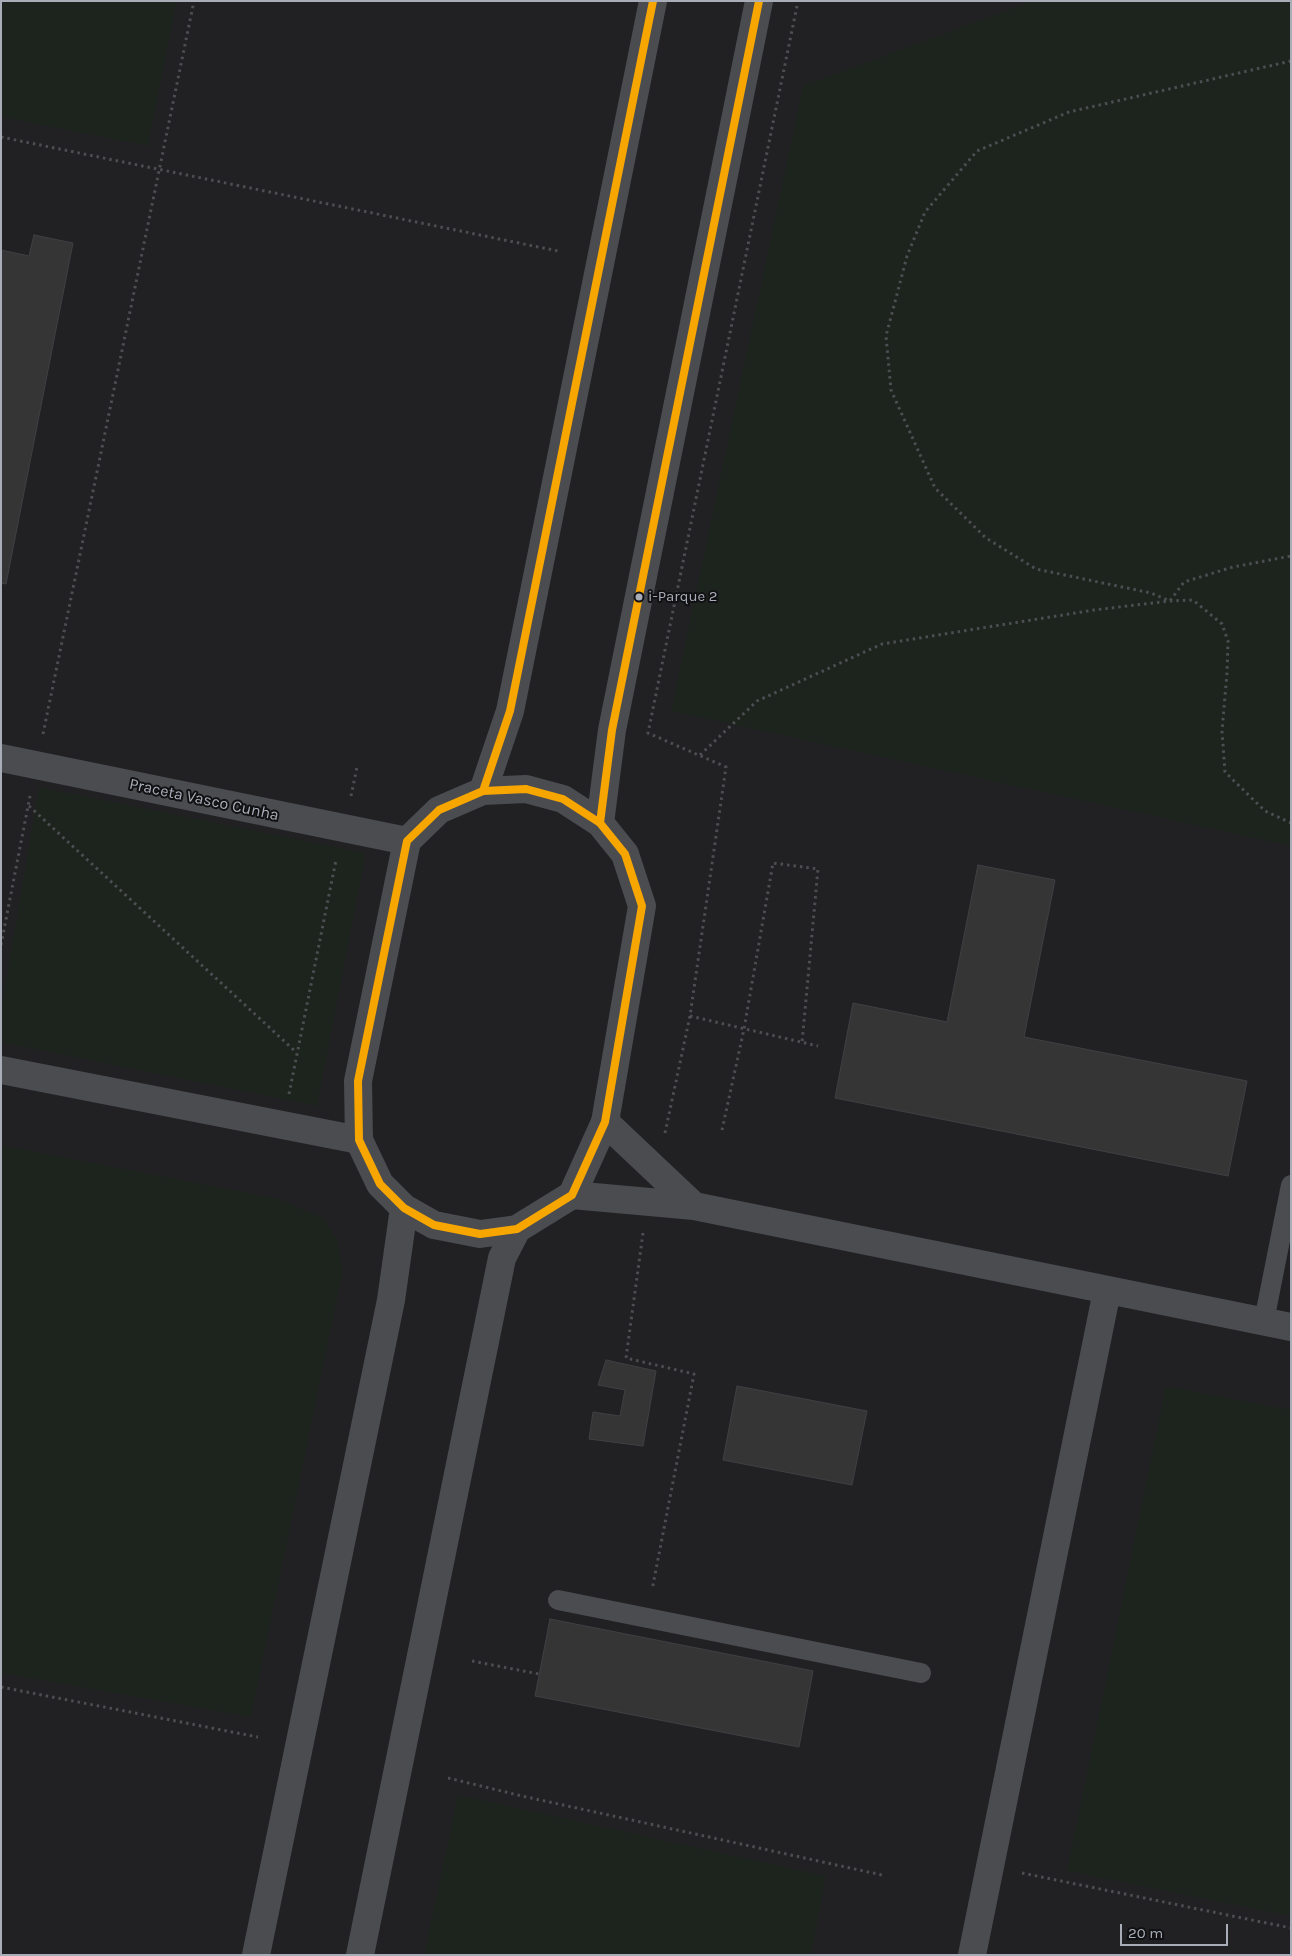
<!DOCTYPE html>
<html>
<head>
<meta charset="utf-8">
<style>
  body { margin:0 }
  #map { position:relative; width:1292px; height:1956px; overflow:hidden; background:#171717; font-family:Karla,sans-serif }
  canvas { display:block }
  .frame { position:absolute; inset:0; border:2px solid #a8adb8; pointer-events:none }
  .scale { position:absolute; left:1120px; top:1924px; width:108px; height:22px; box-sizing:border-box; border:2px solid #a8adb8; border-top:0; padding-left:6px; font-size:15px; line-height:18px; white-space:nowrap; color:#a8adb8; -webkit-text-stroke:4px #111113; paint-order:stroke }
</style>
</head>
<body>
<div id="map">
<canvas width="1292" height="1956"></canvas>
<div class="frame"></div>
<div class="scale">20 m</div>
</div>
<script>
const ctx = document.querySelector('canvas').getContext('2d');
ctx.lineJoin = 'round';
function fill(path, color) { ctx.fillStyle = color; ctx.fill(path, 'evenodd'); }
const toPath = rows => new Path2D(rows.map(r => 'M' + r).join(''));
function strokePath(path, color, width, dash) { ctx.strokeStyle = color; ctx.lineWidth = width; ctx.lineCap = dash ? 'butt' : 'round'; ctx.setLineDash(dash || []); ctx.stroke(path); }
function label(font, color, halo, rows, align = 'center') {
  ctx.font = font + ' Karla,sans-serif'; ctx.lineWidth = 4; ctx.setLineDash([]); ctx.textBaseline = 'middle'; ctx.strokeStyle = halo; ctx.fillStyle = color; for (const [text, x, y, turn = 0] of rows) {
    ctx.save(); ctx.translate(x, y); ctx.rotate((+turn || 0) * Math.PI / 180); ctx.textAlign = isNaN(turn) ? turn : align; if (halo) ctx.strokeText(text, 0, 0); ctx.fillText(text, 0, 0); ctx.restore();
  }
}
const built = toPath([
  [1,1,1291,1,1291,1955,1,1955]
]);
const green = toPath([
  [1,1,177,1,148,146,1,117],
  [1032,1,1291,1,1291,846,671,711,803,86],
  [39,787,366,853,317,1106,1,1042,1,1011],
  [1,1145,279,1199,322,1217,337,1240,343,1270,251,1717,1,1673],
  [1166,1386,1291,1410,1291,1916,1067,1871],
  [458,1795,826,1876,811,1955,424,1955]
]);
const building = toPath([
  [34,235,73,243,6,584,1,583,1,250,29,256,34,235],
  [978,865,1055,880,1024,1037,1247,1081,1228,1176,835,1098,853,1003,947,1022,978,865],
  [606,1360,656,1371,643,1446,589,1439,593,1412,620,1416,625,1390,598,1385,606,1360],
  [737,1386,867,1411,852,1485,723,1460,737,1386],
  [550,1619,813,1671,799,1747,535,1696,550,1619]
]);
const path = toPath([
  [1291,61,1069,112,977,151,925,212,907,256,886,336,891,390,935,488,986,538,1036,569,1151,593,1170,601,1184,582,1233,567,1291,556],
  [1,137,558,251],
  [43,734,194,1],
  [700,755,757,701,882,644,1094,610,1170,601,1193,600,1222,624,1228,641,1227,673,1222,731,1225,772,1265,811,1291,823],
  [351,796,357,767],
  [29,806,296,1052],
  [1,945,30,796],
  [690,1016,818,1046],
  [289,1094,336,860],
  [722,1130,744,1029,773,863,818,869,802,1043],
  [665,1133,690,1016,726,767,648,733,798,1],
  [643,1233,626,1358,694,1374,652,1590],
  [472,1661,539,1674],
  [1,1687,258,1737],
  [448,1778,522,1796,882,1875],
  [1022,1873,1291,1928]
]);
const service = toPath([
  [1264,1321,1291,1185],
  [558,1600,921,1673]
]);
const minor = toPath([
  [1,758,407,841],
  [1,1070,359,1140],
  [605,1122,694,1206],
  [572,1195,694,1206,1291,1327],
  [972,1955,1107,1291]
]);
const tertiary = toPath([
  [526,789,563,799,600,823,625,854,642,906,605,1122,572,1195,517,1229,480,1234,434,1225,404,1208,380,1184,359,1140,358,1081,407,841,439,810,483,791,526,789],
  [483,791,510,711,653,1],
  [600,823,612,730,759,1],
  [256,1955,391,1300,404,1208],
  [360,1955,502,1258,517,1229]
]);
const bus1 = toPath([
  [526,789,563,799,600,823,625,854,642,906,605,1122,572,1195,517,1229,480,1234,434,1225,404,1208,380,1184,359,1140,358,1081,407,841,439,810,483,791,526,789],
  [483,791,510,711,653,1],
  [600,823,612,730,759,1]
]);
const markers = [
  [639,597,4.5,"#a8adb8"]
];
const busNames = [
  ["i-Parque 2",648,597]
];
const streetNames = [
  ["Praceta Vasco Cunha",204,800,12]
];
fill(built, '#212123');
fill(green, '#1d241e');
fill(building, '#353536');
strokePath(building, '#3f4043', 1);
strokePath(path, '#4d4e52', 3, [2.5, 4]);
strokePath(service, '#4b4c50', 20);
strokePath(minor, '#4b4c50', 28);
strokePath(tertiary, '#4b4c50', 28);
strokePath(bus1, '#f7a600', 8);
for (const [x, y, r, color] of markers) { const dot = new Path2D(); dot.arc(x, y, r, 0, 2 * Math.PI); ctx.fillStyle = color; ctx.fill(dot); strokePath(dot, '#111113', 2); }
label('15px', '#a8adb8', '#111113', busNames, 'left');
label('16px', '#a8adb8', '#111113', streetNames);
</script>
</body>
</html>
